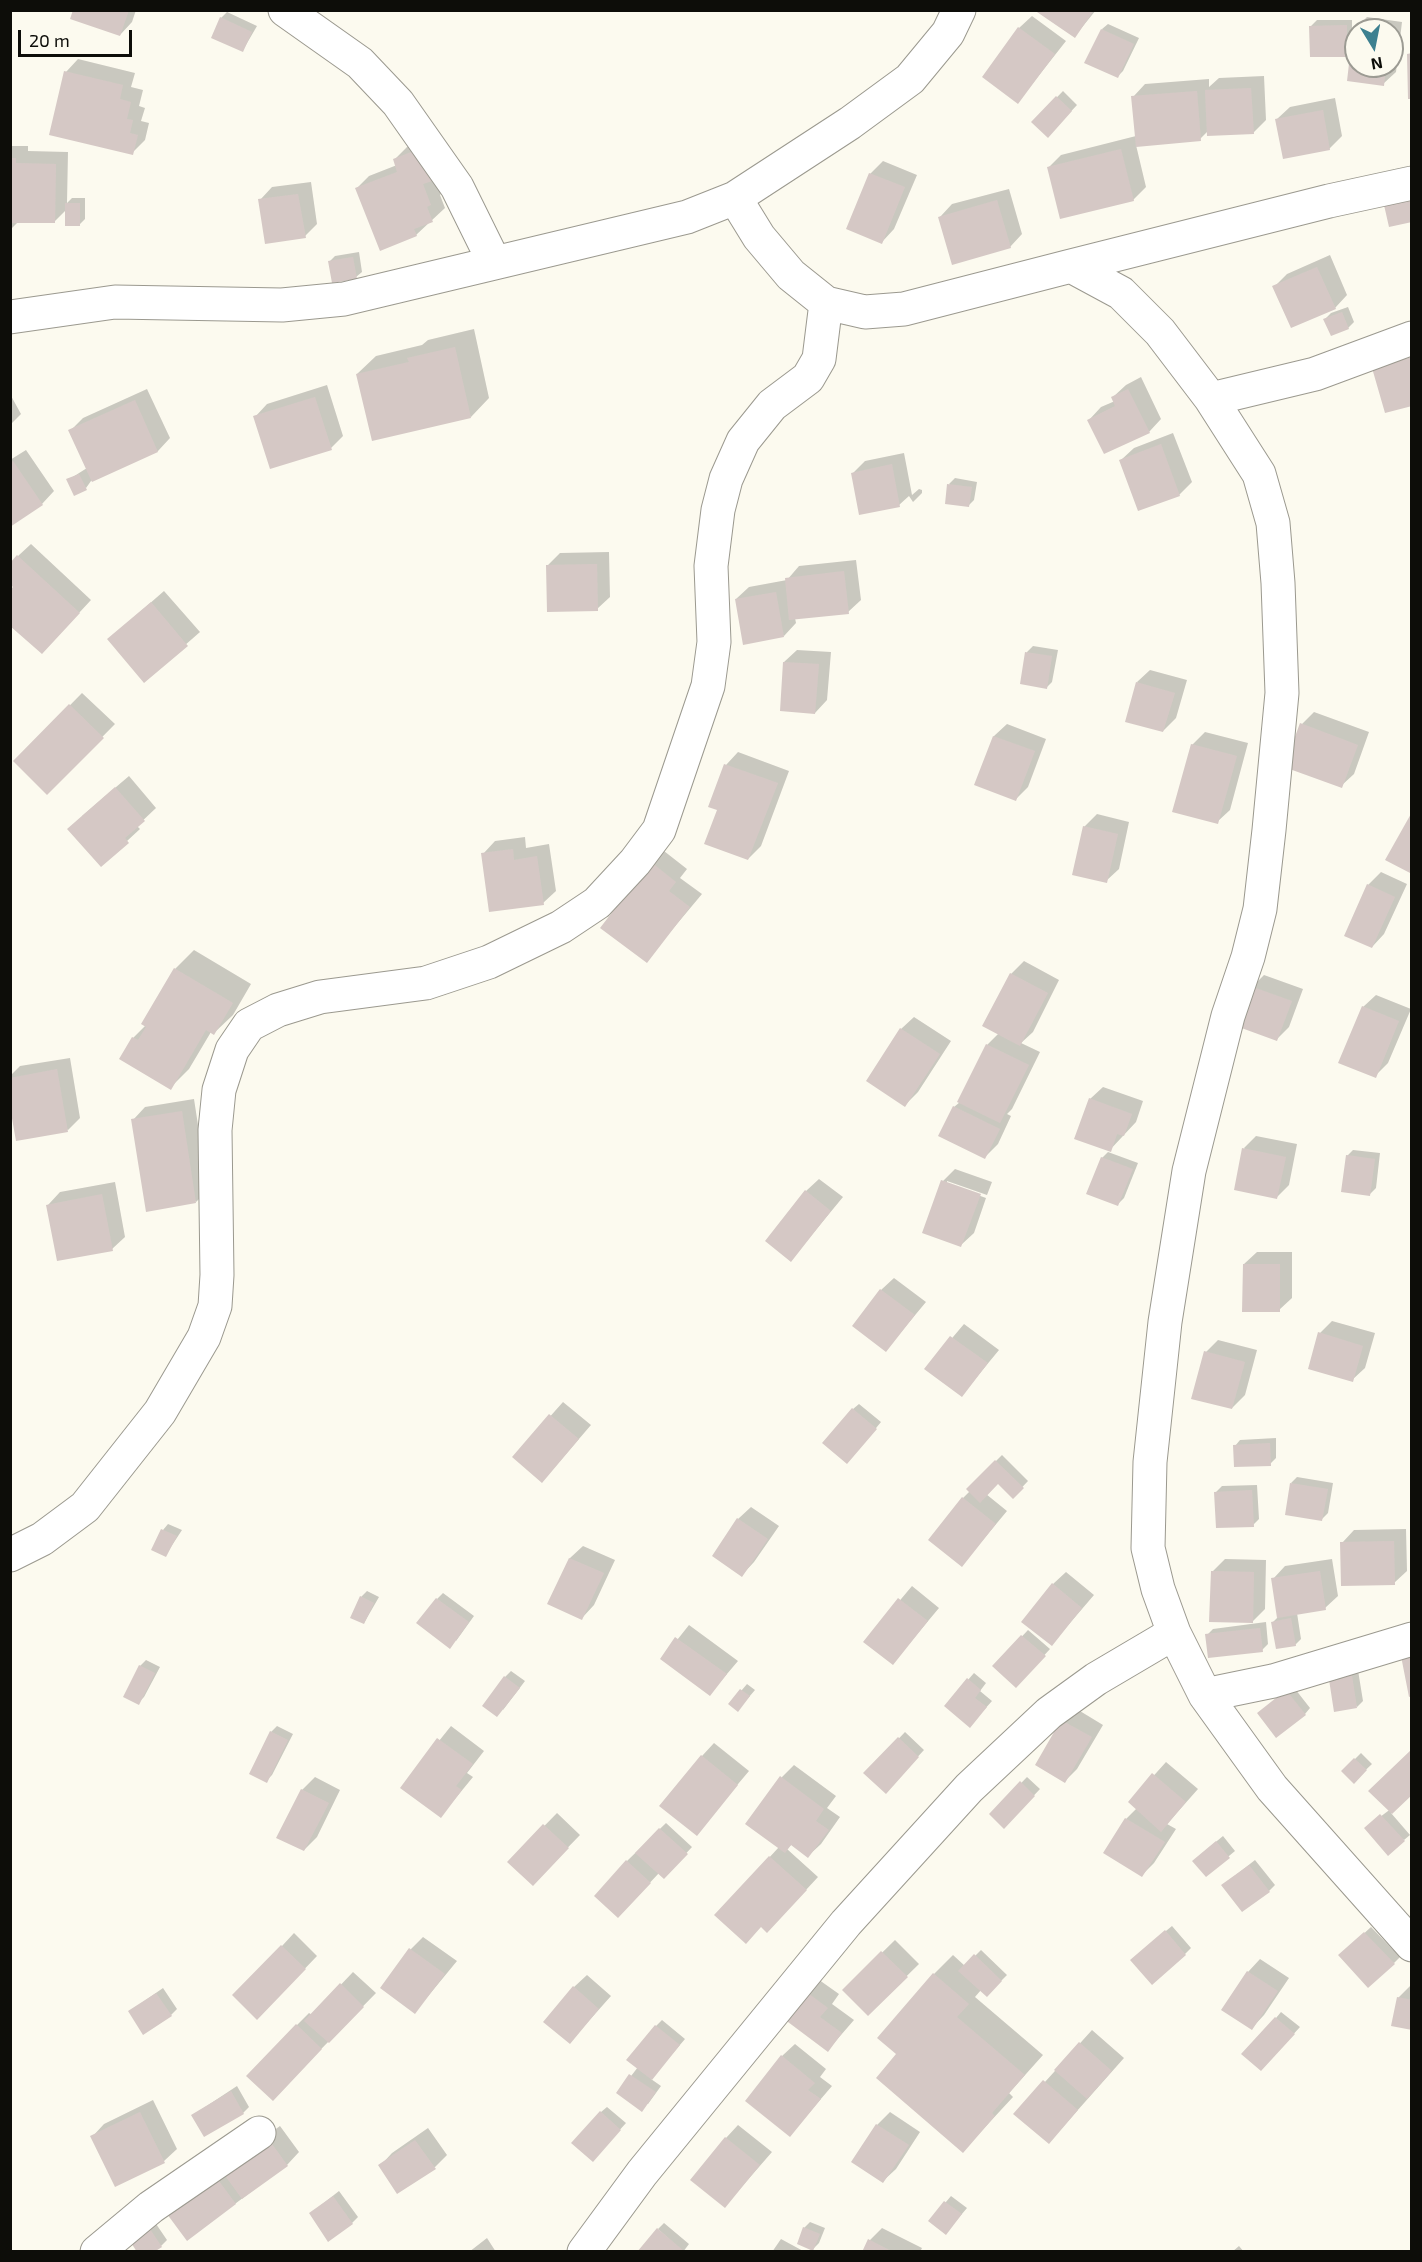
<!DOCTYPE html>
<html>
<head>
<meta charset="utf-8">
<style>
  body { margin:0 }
  #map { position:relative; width:1422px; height:2262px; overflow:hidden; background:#fcfaef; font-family:"Exo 2",sans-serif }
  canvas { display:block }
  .frame { position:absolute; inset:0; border:12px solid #0d0d09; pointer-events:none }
  .north { position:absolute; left:1344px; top:18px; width:60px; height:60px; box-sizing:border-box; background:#fcfaef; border:2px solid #9c9b93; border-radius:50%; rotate:170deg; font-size:16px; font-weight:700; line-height:24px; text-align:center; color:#0d0d09 }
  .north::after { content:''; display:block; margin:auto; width:21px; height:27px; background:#3d8090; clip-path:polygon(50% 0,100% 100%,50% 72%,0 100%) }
  .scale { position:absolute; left:18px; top:30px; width:114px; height:27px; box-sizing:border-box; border:3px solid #0d0d09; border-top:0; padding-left:8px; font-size:18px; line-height:21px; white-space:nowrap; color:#0d0d09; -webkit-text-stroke:4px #fcfaef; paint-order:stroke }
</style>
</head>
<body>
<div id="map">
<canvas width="1422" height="2262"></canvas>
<div class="frame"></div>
<div class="north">N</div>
<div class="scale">20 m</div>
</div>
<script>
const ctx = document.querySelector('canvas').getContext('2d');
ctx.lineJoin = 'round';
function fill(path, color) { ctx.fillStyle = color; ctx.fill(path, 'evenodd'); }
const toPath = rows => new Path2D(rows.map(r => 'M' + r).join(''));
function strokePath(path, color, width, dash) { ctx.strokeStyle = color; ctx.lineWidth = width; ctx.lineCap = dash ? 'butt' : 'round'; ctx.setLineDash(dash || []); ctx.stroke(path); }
const shadow = toPath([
  [74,10,136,10,132,22,120,35],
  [1037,10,1096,10,1075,36],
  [227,12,257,26,243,50,221,18],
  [1032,16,1066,41,1018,102,1019,28],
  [1367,17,1402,22,1396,72,1383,84,1349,80,1352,49,1346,55,1311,26,1317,20,1352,20,1352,32],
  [1356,30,1392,30,1392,66,1356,66],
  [1108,24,1139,38,1123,71,1117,77,1102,29],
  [78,59,135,73,131,87,143,90,139,106,145,108,141,121,149,123,145,140,132,153,66,72],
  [1264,76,1266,120,1253,133,1208,131,1200,139,1136,145,1146,187,1133,200,1049,167,1061,155,1136,136,1133,97,1145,84,1209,79,1209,87,1219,78],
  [1063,91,1077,105,1048,136,1033,122],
  [1335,98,1342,136,1329,149,1277,119,1290,107],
  [435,137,443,191,440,195,445,208,416,235,357,188,369,176,397,165,394,160,407,147],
  [10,146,28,146,28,151,68,152,67,203,72,198,85,198,85,219,79,225,66,210,54,222,19,221,10,230],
  [883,161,917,175,894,229,882,242,870,174],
  [311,182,317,224,305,236,260,200,272,187],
  [1009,189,1022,234,1010,247,940,217,952,204],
  [359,252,362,272,356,277,329,262,335,256],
  [1330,255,1347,295,1335,308,1274,287,1287,274],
  [1348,307,1354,322,1348,328,1325,319,1331,313],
  [474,329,489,398,471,417,357,374,376,356,422,345,428,340],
  [1141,377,1161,419,1149,432,1089,420,1101,407,1115,401,1113,397,1126,385],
  [327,385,343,436,331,448,255,417,267,404],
  [147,389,170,438,158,451,91,481,86,488,68,480,87,468,70,431,83,418],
  [10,394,21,414,10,425],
  [1173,433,1192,482,1179,495,1121,460,1134,448],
  [26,450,54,491,42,504,10,525,10,460],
  [904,453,912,495,919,489,922,490,922,493,913,502,909,496,899,505,853,473,865,461],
  [955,478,977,482,974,500,968,506,949,484],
  [31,544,91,600,54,640,15,587,18,556],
  [609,552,610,597,597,609,547,566,560,553],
  [856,560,861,600,848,612,795,618,796,623,784,636,736,599,749,587,787,580,799,566],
  [164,591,200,632,144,681,109,639],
  [1033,646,1058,650,1052,682,1046,688,1022,683,1027,652],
  [797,650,831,652,827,700,815,713,784,662],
  [1150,670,1187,680,1176,718,1163,731,1137,682],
  [82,693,115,724,47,793,15,761],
  [1314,712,1369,732,1354,774,1341,786,1302,724],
  [1007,724,1046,739,1028,787,1016,799,976,784,994,736],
  [1205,732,1248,743,1230,810,1217,822,1192,745],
  [738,752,789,771,761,846,748,859,719,810,726,765],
  [129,776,156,808,137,826,140,829,101,865,82,816],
  [1097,814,1129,822,1119,869,1106,881,1084,827],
  [525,837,526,848,549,844,556,891,543,903,483,854,495,841],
  [664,851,687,869,680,878,702,894,646,961,652,863],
  [1381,872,1407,884,1384,934,1372,947,1368,885],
  [194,950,251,984,233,1015,214,1033,211,1032,189,1069,170,1088,133,1038,146,1025,175,969],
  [1024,961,1059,980,1033,1032,1021,1043,1040,1052,1012,1109,1007,1114,1011,1116,998,1144,985,1157,954,1107,960,1102,987,1045,999,1033,1011,974],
  [1264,975,1303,989,1289,1027,1277,1039,1252,987],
  [1376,995,1411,1009,1388,1063,1375,1076,1363,1007],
  [914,1017,951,1041,918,1092,905,1105,901,1029],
  [70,1058,80,1118,68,1130,10,1099,10,1076,20,1066],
  [1103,1087,1143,1101,1136,1122,1108,1152,1138,1163,1124,1198,1118,1204,1102,1158,1110,1150,1090,1099],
  [194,1099,208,1190,196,1202,133,1120,145,1107],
  [1256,1136,1297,1144,1289,1185,1277,1197,1244,1148],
  [1353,1150,1380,1153,1376,1188,1370,1194,1347,1156],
  [955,1169,992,1182,987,1195,947,1181,947,1184,986,1198,974,1233,961,1245,943,1181],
  [819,1179,843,1197,791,1260,806,1191],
  [115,1182,125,1237,112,1249,48,1205,60,1192],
  [1257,1252,1292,1252,1292,1298,1279,1310,1244,1264],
  [894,1278,926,1302,886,1350,881,1290],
  [1332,1321,1375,1333,1365,1368,1352,1380,1320,1333],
  [964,1324,999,1350,962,1395,926,1369],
  [1218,1340,1257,1350,1245,1395,1232,1408,1206,1352],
  [563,1402,591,1425,554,1468,514,1457],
  [859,1404,881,1422,853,1456,853,1409],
  [1276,1438,1276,1458,1270,1464,1235,1446,1240,1440],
  [1002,1455,1028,1481,1013,1497,998,1482,986,1494,1007,1511,962,1565,963,1498,970,1491,968,1489],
  [1297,1477,1333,1483,1328,1513,1322,1519,1291,1483],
  [1257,1485,1259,1519,1253,1525,1216,1492,1222,1486],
  [751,1507,779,1526,754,1562,742,1575,738,1519],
  [168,1524,182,1530,165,1556,163,1530],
  [1406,1529,1407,1571,1394,1583,1342,1543,1354,1530],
  [583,1546,615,1560,594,1605,582,1618,549,1603,570,1558],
  [1225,1559,1266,1560,1265,1609,1252,1622,1212,1572],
  [1332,1559,1338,1596,1325,1608,1297,1613,1301,1639,1295,1645,1273,1622,1278,1617,1273,1579,1285,1566],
  [1066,1572,1094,1595,1052,1644,1053,1584],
  [912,1586,939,1608,893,1663,865,1642],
  [367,1591,379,1597,364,1623,361,1597],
  [443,1593,474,1616,456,1641,437,1599],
  [1266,1622,1268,1644,1262,1650,1207,1635,1213,1629],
  [689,1625,738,1661,710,1694,662,1659],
  [1028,1630,1050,1649,1016,1686,994,1666],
  [146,1660,160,1667,144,1697,138,1703,140,1666],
  [1357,1664,1363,1701,1357,1707,1336,1668],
  [511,1671,525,1681,503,1710,505,1677],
  [974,1673,986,1683,980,1691,992,1701,975,1720,946,1705],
  [747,1684,755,1690,738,1710,730,1704],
  [1292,1685,1310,1708,1305,1714,1259,1713],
  [1075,1708,1103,1725,1077,1769,1065,1781,1063,1721],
  [277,1726,293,1734,272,1775,266,1781,271,1732],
  [451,1726,484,1751,467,1773,473,1777,441,1816,402,1787],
  [905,1732,924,1750,886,1791,866,1773],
  [714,1743,749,1771,696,1834,702,1756],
  [1361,1753,1372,1764,1354,1781,1343,1771],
  [1166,1762,1198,1789,1167,1824,1176,1829,1154,1863,1142,1875,1105,1852,1126,1819,1137,1808,1130,1802],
  [794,1765,836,1796,827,1808,840,1817,821,1844,808,1856,792,1844,787,1849,818,1877,780,1918,762,1925,716,1915,779,1847,782,1777],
  [315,1777,340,1790,317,1837,304,1850,302,1790],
  [1027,1777,1040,1789,1004,1827,991,1814],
  [1412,1793,1391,1813,1410,1835,1404,1840,1372,1823],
  [557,1813,580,1835,545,1871,509,1862],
  [666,1823,692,1847,664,1877,659,1873,630,1904,627,1861],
  [1223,1836,1235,1851,1206,1875,1200,1855],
  [1255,1860,1275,1885,1269,1891,1223,1885],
  [1172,1926,1191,1948,1185,1954,1138,1954],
  [1371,1927,1400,1957,1394,1963,1346,1950],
  [294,1933,317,1956,270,2005,282,1946],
  [423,1937,457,1961,415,2012,411,1949],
  [895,1940,919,1964,868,2014,844,1990],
  [981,1950,1007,1975,987,1995,981,1990,975,1997,1043,2055,1009,2093,1013,2097,963,2151,899,2054,934,1974,953,1955,965,1966],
  [1260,1959,1289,1978,1264,2015,1252,2028,1248,1972],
  [353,1972,376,1993,285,2086,297,2025,309,2013,312,2015],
  [587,1975,611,1996,570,2042,574,1987],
  [815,1977,839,1994,832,2004,854,2020,828,2050,782,2016],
  [1411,1985,1412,1985,1412,2028,1398,1998],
  [163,1988,177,2009,171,2015,130,2011],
  [1281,2012,1300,2027,1267,2063,1276,2018],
  [662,2020,685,2039,651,2079,661,2086,648,2104,618,2093,638,2067,656,2026],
  [1092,2030,1124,2058,1061,2129,1016,2114],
  [795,2044,826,2069,820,2077,832,2086,790,2135,782,2056],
  [237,2086,249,2107,243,2113,193,2115],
  [153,2100,177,2149,164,2161,115,2185,92,2137,104,2124],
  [607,2107,626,2123,598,2154,601,2112],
  [890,2112,920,2132,896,2169,883,2181,877,2125],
  [738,2125,772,2152,725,2206,726,2138],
  [280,2126,299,2152,287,2165,188,2239,169,2214,235,2158],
  [428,2128,447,2155,435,2167,380,2166,392,2153],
  [339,2191,358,2217,352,2223,311,2213],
  [951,2196,967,2208,951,2227,930,2221],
  [152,2218,167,2240,161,2246,134,2229],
  [810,2222,825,2228,819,2243,813,2249,804,2228],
  [664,2223,689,2244,683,2252,658,2229],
  [882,2228,922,2248,920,2252,864,2252,870,2240],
  [487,2238,496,2252,469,2252],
  [781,2239,805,2252,772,2252],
  [1239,2246,1244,2252,1232,2252]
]);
const building = toPath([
  [73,10,129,10,120,36,70,19],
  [1034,10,1094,10,1075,38],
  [220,17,252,32,243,52,211,38],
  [1347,25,1347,57,1310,57,1309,26],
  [1018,27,1055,54,1018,104,982,77],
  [1101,29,1134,44,1118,78,1084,63],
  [1353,29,1356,30,1356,66,1386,66,1384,86,1347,81],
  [1412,53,1412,99,1408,99,1407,54],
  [64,71,123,85,120,99,131,102,127,119,133,120,130,133,138,135,133,155,49,135],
  [1251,88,1254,134,1207,136,1205,90],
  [1197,91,1201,141,1136,147,1131,96],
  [1056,96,1072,111,1048,138,1031,122],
  [1323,110,1330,150,1283,159,1275,119],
  [422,148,435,180,423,184,431,205,427,207,433,222,414,229,417,236,380,251,355,188,397,172,393,159],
  [1121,149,1134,201,1060,219,1047,167],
  [10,158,16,158,16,163,56,164,55,223,10,223],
  [869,173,905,187,882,244,846,229],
  [298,194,306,238,265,244,258,199],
  [1412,199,1412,222,1389,227,1384,205],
  [997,200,1011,248,952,265,938,217],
  [65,203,80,203,80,226,65,226],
  [353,257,357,279,332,283,328,261],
  [1317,267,1336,309,1291,328,1272,286],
  [1342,312,1349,329,1331,336,1323,319],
  [455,347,471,418,372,441,356,374,409,362,407,358],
  [1412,357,1412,406,1385,413,1372,368],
  [1128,389,1150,433,1104,454,1087,420,1115,406,1111,397],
  [315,397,332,450,270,469,253,416],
  [135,400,158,452,92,482,68,430],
  [1161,444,1180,496,1138,511,1119,460],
  [13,461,43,505,10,527,10,463],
  [892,464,900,507,859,515,851,473],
  [79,474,87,490,74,496,66,479],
  [947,484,972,487,969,507,945,504],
  [17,555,80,613,42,654,10,626,10,590,13,587,10,584,10,563],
  [597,564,598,611,547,612,546,565],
  [844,571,849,614,789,620,785,578],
  [776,592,784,637,743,645,735,599],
  [151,602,188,646,144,683,107,639],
  [1025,652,1052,656,1047,689,1020,684],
  [783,662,819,664,815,714,780,711],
  [1136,682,1175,693,1163,732,1125,722],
  [69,704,104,738,47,795,13,761],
  [1300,723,1358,745,1342,788,1284,767],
  [993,736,1035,751,1016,801,974,785],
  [1191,744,1237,756,1218,824,1172,812],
  [724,764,778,783,748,860,704,844,717,810,708,807],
  [115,787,145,821,125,838,129,843,101,867,67,829],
  [1412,812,1412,874,1385,860],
  [1083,826,1118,834,1107,883,1072,875],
  [513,849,514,860,537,856,544,905,489,912,481,853],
  [651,862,676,882,669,891,690,907,647,963,600,928],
  [1367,884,1395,897,1372,948,1344,936],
  [174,968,233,1003,214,1035,206,1030,171,1090,119,1059,132,1037,138,1040,146,1027,141,1024],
  [1010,973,1048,993,1020,1046,982,1026],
  [1250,986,1292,1001,1277,1041,1236,1026],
  [1362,1006,1399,1021,1376,1078,1338,1063],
  [900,1028,940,1054,905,1107,866,1081],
  [986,1044,1029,1065,1000,1123,957,1102],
  [57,1069,68,1132,16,1141,10,1107,10,1078],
  [1089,1098,1132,1114,1124,1136,1117,1134,1111,1152,1074,1139],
  [953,1106,1000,1129,985,1159,938,1136],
  [182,1111,196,1203,146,1212,131,1119],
  [1242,1148,1286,1157,1277,1199,1234,1190],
  [1346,1155,1375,1159,1370,1196,1341,1192],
  [1101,1157,1133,1169,1118,1206,1086,1194],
  [941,1180,981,1194,961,1247,922,1233],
  [805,1190,831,1211,791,1262,765,1241],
  [102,1194,113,1251,57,1261,46,1205],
  [1243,1264,1280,1264,1280,1312,1242,1312],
  [880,1289,915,1315,886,1352,852,1326],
  [1318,1332,1363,1346,1353,1382,1308,1369],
  [950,1336,988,1363,962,1397,924,1369],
  [1204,1351,1245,1362,1232,1409,1191,1399],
  [852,1408,877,1429,847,1464,822,1443],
  [549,1414,579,1439,542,1483,512,1457],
  [1270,1443,1271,1466,1234,1467,1233,1445],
  [995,1460,1024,1488,1013,1499,998,1484,980,1503,966,1489],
  [1290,1483,1328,1489,1322,1521,1285,1515],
  [1252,1490,1254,1527,1216,1528,1214,1492],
  [962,1497,996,1524,962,1567,928,1540],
  [737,1518,768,1539,742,1577,712,1556],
  [161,1529,177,1536,166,1557,151,1550],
  [1394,1541,1395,1585,1341,1586,1340,1542],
  [569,1558,604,1573,582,1620,547,1604],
  [1211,1571,1254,1572,1253,1623,1209,1622],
  [1320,1571,1326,1610,1277,1618,1271,1578],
  [1052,1583,1082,1608,1052,1646,1021,1622],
  [360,1596,374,1603,364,1624,350,1618],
  [436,1598,469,1622,450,1649,416,1623],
  [898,1598,928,1621,893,1665,863,1642],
  [1291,1618,1296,1646,1276,1649,1271,1622],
  [1260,1628,1263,1652,1208,1658,1205,1634],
  [1021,1635,1046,1656,1016,1688,992,1666],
  [675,1637,727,1674,710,1696,660,1659],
  [1412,1654,1412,1696,1409,1697,1401,1656],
  [139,1665,155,1673,139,1705,123,1697],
  [1351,1669,1357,1708,1334,1712,1328,1673],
  [504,1676,520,1688,497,1717,482,1706],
  [967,1678,981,1690,975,1698,987,1707,970,1728,944,1706],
  [740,1689,750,1696,738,1712,728,1704],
  [1286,1690,1306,1715,1276,1738,1257,1713],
  [1061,1720,1092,1737,1065,1783,1035,1765],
  [270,1731,288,1740,267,1783,249,1774],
  [898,1737,919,1757,886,1794,863,1773],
  [437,1738,473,1764,456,1786,462,1790,441,1818,400,1788],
  [1412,1749,1412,1795,1392,1814,1368,1791],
  [701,1755,738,1785,697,1836,659,1806],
  [1354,1758,1367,1770,1354,1784,1341,1771],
  [1152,1773,1186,1802,1161,1832,1128,1802],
  [780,1776,824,1809,816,1821,829,1830,808,1858,791,1845,785,1853,745,1824],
  [1020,1781,1035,1796,1004,1829,989,1814],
  [301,1789,329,1803,304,1851,276,1838],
  [1380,1814,1405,1841,1388,1856,1364,1828],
  [1125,1818,1165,1842,1142,1877,1103,1853],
  [543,1824,569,1848,533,1886,507,1862],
  [659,1828,688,1854,664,1879,635,1853],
  [1216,1841,1230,1858,1206,1877,1192,1861],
  [769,1856,807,1890,767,1933,761,1927,746,1944,714,1915],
  [626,1860,651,1883,618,1918,594,1896],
  [1249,1865,1270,1892,1242,1912,1221,1885],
  [1165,1930,1186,1955,1152,1985,1130,1960],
  [1364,1932,1395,1964,1368,1988,1338,1955],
  [281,1945,306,1969,257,2020,232,1995],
  [409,1948,445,1974,415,2014,380,1988],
  [881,1951,908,1977,868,2016,842,1990],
  [974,1954,1002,1981,987,1997,958,1971],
  [1247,1971,1278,1991,1252,2030,1221,2010],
  [933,1973,969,2004,957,2017,1025,2075,992,2113,995,2116,963,2153,876,2078,896,2054,877,2038],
  [340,1983,364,2007,329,2043,304,2021],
  [573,1986,599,2009,570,2044,543,2022],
  [801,1988,828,2008,820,2017,842,2033,828,2052,780,2016],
  [156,1993,172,2016,143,2035,128,2011],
  [1397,1997,1412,2000,1412,2030,1391,2026],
  [1275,2017,1295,2034,1261,2071,1241,2054],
  [296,2024,322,2049,273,2101,246,2076],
  [655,2025,680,2045,652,2080,626,2060],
  [1079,2042,1112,2071,1087,2099,1054,2070],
  [781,2055,815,2083,808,2090,821,2099,790,2137,745,2101],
  [629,2074,656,2092,642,2112,616,2093],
  [1043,2080,1078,2110,1049,2144,1013,2114],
  [231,2091,244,2114,204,2137,191,2115],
  [600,2111,621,2130,593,2162,571,2143],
  [140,2112,165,2163,115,2187,90,2136],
  [876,2124,909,2145,883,2183,851,2162],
  [267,2137,288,2166,242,2199,221,2170],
  [725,2137,760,2165,725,2208,690,2180],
  [415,2140,436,2169,397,2194,378,2165],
  [216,2177,236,2204,187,2241,167,2214],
  [333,2196,353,2224,328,2242,309,2213],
  [944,2201,962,2214,946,2235,928,2221],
  [146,2223,162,2247,154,2252,137,2252,126,2235],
  [803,2227,820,2234,813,2251,797,2244],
  [657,2228,685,2252,637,2252],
  [868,2239,893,2252,862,2252]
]);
const minor = toPath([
  [285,10,360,63,398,103,457,187,494,262],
  [735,198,759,237,791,275,826,303,865,312,904,309,1071,266,1121,293,1160,332,1211,399,1259,474,1273,523,1278,583,1282,693,1269,830,1260,909,1248,957,1228,1016,1189,1171,1165,1322,1150,1462,1148,1548,1158,1589,1174,1633,1205,1695,1272,1788,1412,1945],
  [1071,266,1329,201,1412,183],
  [10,317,115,302,282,305,344,299,687,217,735,198,850,123,910,79,948,33,959,10],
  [1211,399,1315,374,1412,338],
  [10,1555,42,1539,85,1507,160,1412,204,1337,215,1306,217,1275,215,1130,219,1090,232,1050,249,1025,278,1010,320,997,426,983,489,962,561,927,597,903,635,862,659,830,708,686,714,642,711,566,718,510,726,479,743,441,772,405,808,378,819,359,826,303],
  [1205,1695,1273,1681,1412,1639],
  [97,2252,151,2207,259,2133],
  [584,2252,642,2173,846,1923,969,1788,1049,1713,1096,1679,1174,1633]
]);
fill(shadow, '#0003');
fill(building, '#d5c8c5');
strokePath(minor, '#9b998f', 35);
strokePath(minor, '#fff', 33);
</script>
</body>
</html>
